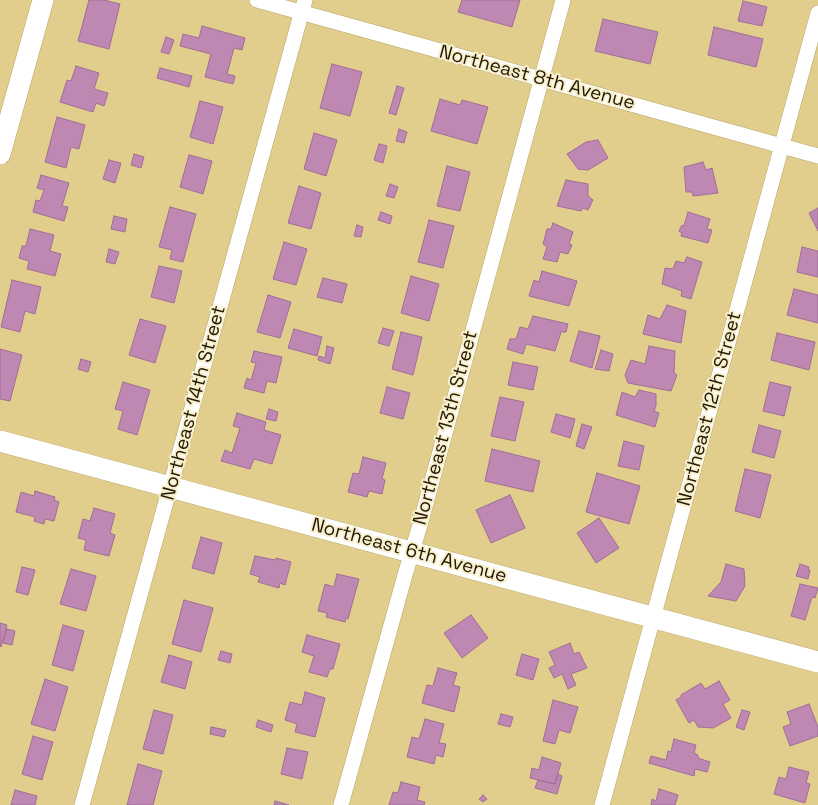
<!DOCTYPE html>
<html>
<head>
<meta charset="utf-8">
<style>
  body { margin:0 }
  canvas { display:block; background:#e1ce8c }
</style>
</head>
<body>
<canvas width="818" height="805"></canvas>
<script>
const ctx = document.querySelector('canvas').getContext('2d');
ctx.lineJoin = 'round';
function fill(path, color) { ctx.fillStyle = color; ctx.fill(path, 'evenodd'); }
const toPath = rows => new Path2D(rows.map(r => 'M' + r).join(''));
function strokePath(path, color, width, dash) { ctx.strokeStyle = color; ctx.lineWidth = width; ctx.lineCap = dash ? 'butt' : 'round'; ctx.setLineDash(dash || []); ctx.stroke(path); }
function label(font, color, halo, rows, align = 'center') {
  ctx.font = font + ' "Space Grotesk",sans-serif'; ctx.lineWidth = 4; ctx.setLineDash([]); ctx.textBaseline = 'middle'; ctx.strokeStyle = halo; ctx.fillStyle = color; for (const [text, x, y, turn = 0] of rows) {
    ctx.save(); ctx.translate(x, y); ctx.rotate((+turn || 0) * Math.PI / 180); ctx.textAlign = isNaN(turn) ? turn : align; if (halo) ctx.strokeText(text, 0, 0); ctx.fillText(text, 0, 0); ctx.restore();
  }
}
const building = toPath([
  [89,0,104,0,120,4,109,49,78,41,89,0],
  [462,0,520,0,512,27,458,12,462,0],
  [743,1,767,7,762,26,738,21,743,1],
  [603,19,658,32,650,64,595,51,603,19],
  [202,26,245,38,242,50,234,48,227,74,235,76,233,84,205,77,211,54,180,46,183,34,199,38,202,26],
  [714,27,763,39,756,67,708,55,714,27],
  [166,37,174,40,169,54,161,52,166,37],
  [332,64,362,72,350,116,320,108,332,64],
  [76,66,99,73,94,89,108,93,104,106,96,103,93,112,60,102,67,80,71,81,76,66],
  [160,68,192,76,189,87,157,78,160,68],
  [397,86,404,88,396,115,389,113,397,86],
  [440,99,460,105,462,100,488,107,477,144,431,131,440,99],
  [200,101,223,107,213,144,190,137,200,101],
  [57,117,85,125,79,149,71,147,66,168,45,162,57,117],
  [399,129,407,132,404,143,396,141,399,129],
  [314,133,337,140,326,176,304,169,314,133],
  [598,140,608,158,588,170,578,169,567,154,586,142,598,140],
  [379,144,387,146,383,163,374,160,379,144],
  [134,154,144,157,141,168,131,165,134,154],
  [189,155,212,161,203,194,180,187,189,155],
  [109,160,121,163,115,183,103,179,109,160],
  [703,162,706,170,712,168,718,193,693,196,692,192,686,192,684,167,703,162],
  [447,166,470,172,460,211,437,206,447,166],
  [41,175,69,183,62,206,68,207,64,221,33,212,36,200,40,201,44,190,37,188,41,175],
  [566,180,588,184,588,196,593,200,588,210,583,208,581,211,557,206,566,180],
  [390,184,398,187,394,198,386,196,390,184],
  [299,186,321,193,311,229,288,223,299,186],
  [170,207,196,214,183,262,170,259,172,250,159,247,170,207],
  [818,208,818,231,809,213,818,208],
  [381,212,392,216,390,224,378,220,381,212],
  [688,212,710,219,707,229,712,230,708,243,681,236,682,233,679,231,682,225,684,226,688,212],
  [114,216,127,219,125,232,111,229,114,216],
  [429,220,454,226,443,268,418,262,429,220],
  [553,223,573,232,569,244,572,245,568,254,560,252,557,262,543,259,547,247,543,244,547,229,551,229,553,223],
  [357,225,363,227,361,237,354,236,357,225],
  [30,229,54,235,50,251,61,254,55,276,27,269,29,261,19,258,22,246,26,246,30,229],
  [284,242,307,249,296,285,273,279,284,242],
  [802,247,818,251,818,277,797,272,802,247],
  [109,249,119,252,115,264,106,262,109,249],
  [687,257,702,262,691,299,681,296,682,291,662,284,665,268,673,269,676,261,684,263,687,257],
  [159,266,182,271,174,303,151,297,159,266],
  [542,271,577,281,569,306,529,296,534,280,539,282,542,271],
  [411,276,439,284,429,321,401,313,411,276],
  [323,278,347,284,342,303,317,297,323,278],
  [12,280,41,287,35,314,25,311,20,332,1,327,12,280],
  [794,289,818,295,818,323,787,315,794,289],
  [268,295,291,302,280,338,257,332,268,295],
  [667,305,686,311,681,343,643,334,648,315,660,319,667,305],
  [533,316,568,324,566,332,561,332,555,351,526,344,523,354,507,349,510,339,516,339,520,327,528,329,533,316],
  [140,319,166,326,155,363,129,355,140,319],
  [383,328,394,331,389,346,378,343,383,328],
  [294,329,322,337,317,356,288,348,294,329],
  [579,331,600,336,592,368,570,361,579,331],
  [401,332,422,337,413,375,392,369,401,332],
  [777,333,815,342,809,370,771,360,777,333],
  [327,346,334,348,330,364,318,360,319,356,325,358,327,346],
  [649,346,675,351,674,373,677,375,671,391,628,383,625,375,631,360,645,364,649,346],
  [0,349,22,355,10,401,0,399,0,349],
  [601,350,613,354,609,371,595,369,601,350],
  [254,351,282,357,276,383,267,381,264,393,244,388,247,378,251,380,256,363,251,362,254,351],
  [81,359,91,362,88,372,78,369,81,359],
  [513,362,538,367,533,390,508,385,513,362],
  [123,382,150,390,137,435,118,429,123,411,115,409,123,382],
  [770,382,791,387,784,416,763,411,770,382],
  [387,387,410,393,403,419,380,413,387,387],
  [639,390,656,394,656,406,654,411,659,413,655,427,616,415,622,392,635,397,639,390],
  [500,397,524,402,515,441,491,436,500,397],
  [269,409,278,412,276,421,266,419,269,409],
  [237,413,266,422,264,430,281,435,272,464,254,459,250,469,221,461,225,450,232,453,240,428,233,426,237,413],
  [556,414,575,419,570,438,551,432,556,414],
  [582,424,592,427,584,449,576,446,582,424],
  [759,425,781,431,774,458,752,452,759,425],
  [624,441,644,446,639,470,618,466,624,441],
  [492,449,540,461,533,492,485,481,492,449],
  [363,457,386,463,382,479,385,480,382,494,369,491,367,497,348,492,353,473,359,474,363,457],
  [745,469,771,475,760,518,735,511,745,469],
  [597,473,640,486,629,524,586,512,597,473],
  [35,491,55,497,54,500,59,502,54,521,45,519,44,524,34,521,35,517,16,512,21,492,34,496,35,491],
  [510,495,525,528,491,543,476,510,510,495],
  [94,508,115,514,110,533,115,535,109,556,84,550,86,540,78,538,83,519,90,521,94,508],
  [599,518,619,548,596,563,577,533,599,518],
  [201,537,222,543,214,574,192,568,201,537],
  [255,556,275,560,276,558,291,562,285,585,280,583,279,588,258,582,260,577,250,574,255,556],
  [726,564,744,569,745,586,736,601,708,596,721,582,726,564],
  [800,564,809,567,808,570,810,570,808,579,796,576,800,564],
  [22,567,35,570,28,595,16,592,22,567],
  [71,569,96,576,86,611,60,604,71,569],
  [337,574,359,579,348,619,346,618,345,622,326,617,327,613,318,611,325,584,334,587,337,574],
  [800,584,818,588,815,598,812,597,805,620,791,616,800,584],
  [184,600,213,608,201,652,172,644,184,600],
  [471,615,488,638,462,658,444,633,471,615],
  [0,623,7,625,1,647,0,646,0,623],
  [63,625,84,631,73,671,52,665,63,625],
  [7,629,15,631,12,645,3,643,7,629],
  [307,635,340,644,333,669,330,669,327,677,309,672,314,656,302,652,307,635],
  [570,643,574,654,579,652,587,668,571,674,576,685,568,689,562,674,554,678,549,668,555,665,549,652,570,643],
  [221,651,232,654,230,663,218,660,221,651],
  [522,654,539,659,533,680,516,675,522,654],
  [169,655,192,662,185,689,161,682,169,655],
  [438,668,457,673,453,685,460,687,454,712,422,703,427,685,433,686,438,668],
  [45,679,68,687,55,731,31,724,45,679],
  [719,681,730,700,723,704,731,718,713,728,698,727,694,720,689,723,676,700,681,697,681,695,701,683,705,689,719,681],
  [305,692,325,698,315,737,295,732,297,724,285,720,290,702,302,705,305,692],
  [553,700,578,707,570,733,559,730,555,744,543,741,553,700],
  [809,704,818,727,818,736,790,746,783,727,791,724,787,712,809,704],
  [154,710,173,715,163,754,143,749,154,710],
  [742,710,750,712,744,730,736,727,742,710],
  [501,714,513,717,510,727,498,724,501,714],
  [425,719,444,724,439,743,446,744,443,757,436,755,434,764,407,757,412,737,419,739,425,719],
  [258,720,273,725,271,732,256,727,258,720],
  [211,727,226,730,224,737,210,734,211,727],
  [33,736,53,742,42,780,22,774,33,736],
  [674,739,696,745,694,753,698,755,698,758,710,762,707,772,695,769,694,776,649,763,651,756,666,760,668,751,671,752,674,739],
  [287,748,308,752,302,779,281,774,287,748],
  [542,757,561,763,555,784,530,778,532,768,539,770,542,757],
  [138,764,162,771,153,805,127,805,138,764],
  [789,767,809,772,806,783,810,784,805,803,774,794,779,777,786,779,789,767],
  [558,774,562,776,557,794,535,788,538,780,555,784,558,774],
  [401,782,420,787,417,800,425,802,424,805,389,805,393,792,398,793,401,782],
  [659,789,678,795,675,805,651,805,652,799,656,801,659,789],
  [15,790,37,796,35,805,11,805,15,790],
  [483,795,487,799,483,802,479,799,483,795],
  [275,801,289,805,274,805,275,801]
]);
const street = toPath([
  [257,0,818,156],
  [82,805,305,0],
  [341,805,405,575,420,525,563,0],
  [602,805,818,13]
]);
const secondary = toPath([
  [0,154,43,0],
  [0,441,818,662]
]);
const streetNames = [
  ["Northeast 8th Avenue",537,78,15],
  ["Northeast 14th Street",194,403,-75],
  ["Northeast 12th Street",710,409,-75],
  ["Northeast 13th Street",446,428,-75],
  ["Northeast 6th Avenue",409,551,15]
];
fill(building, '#be88b3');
strokePath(building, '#a16d97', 1);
strokePath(street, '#b7a463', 16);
strokePath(secondary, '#b7a463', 22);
strokePath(street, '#fff', 15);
strokePath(secondary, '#fff', 21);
label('19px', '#211a01', '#f9efcf', streetNames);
</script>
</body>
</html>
